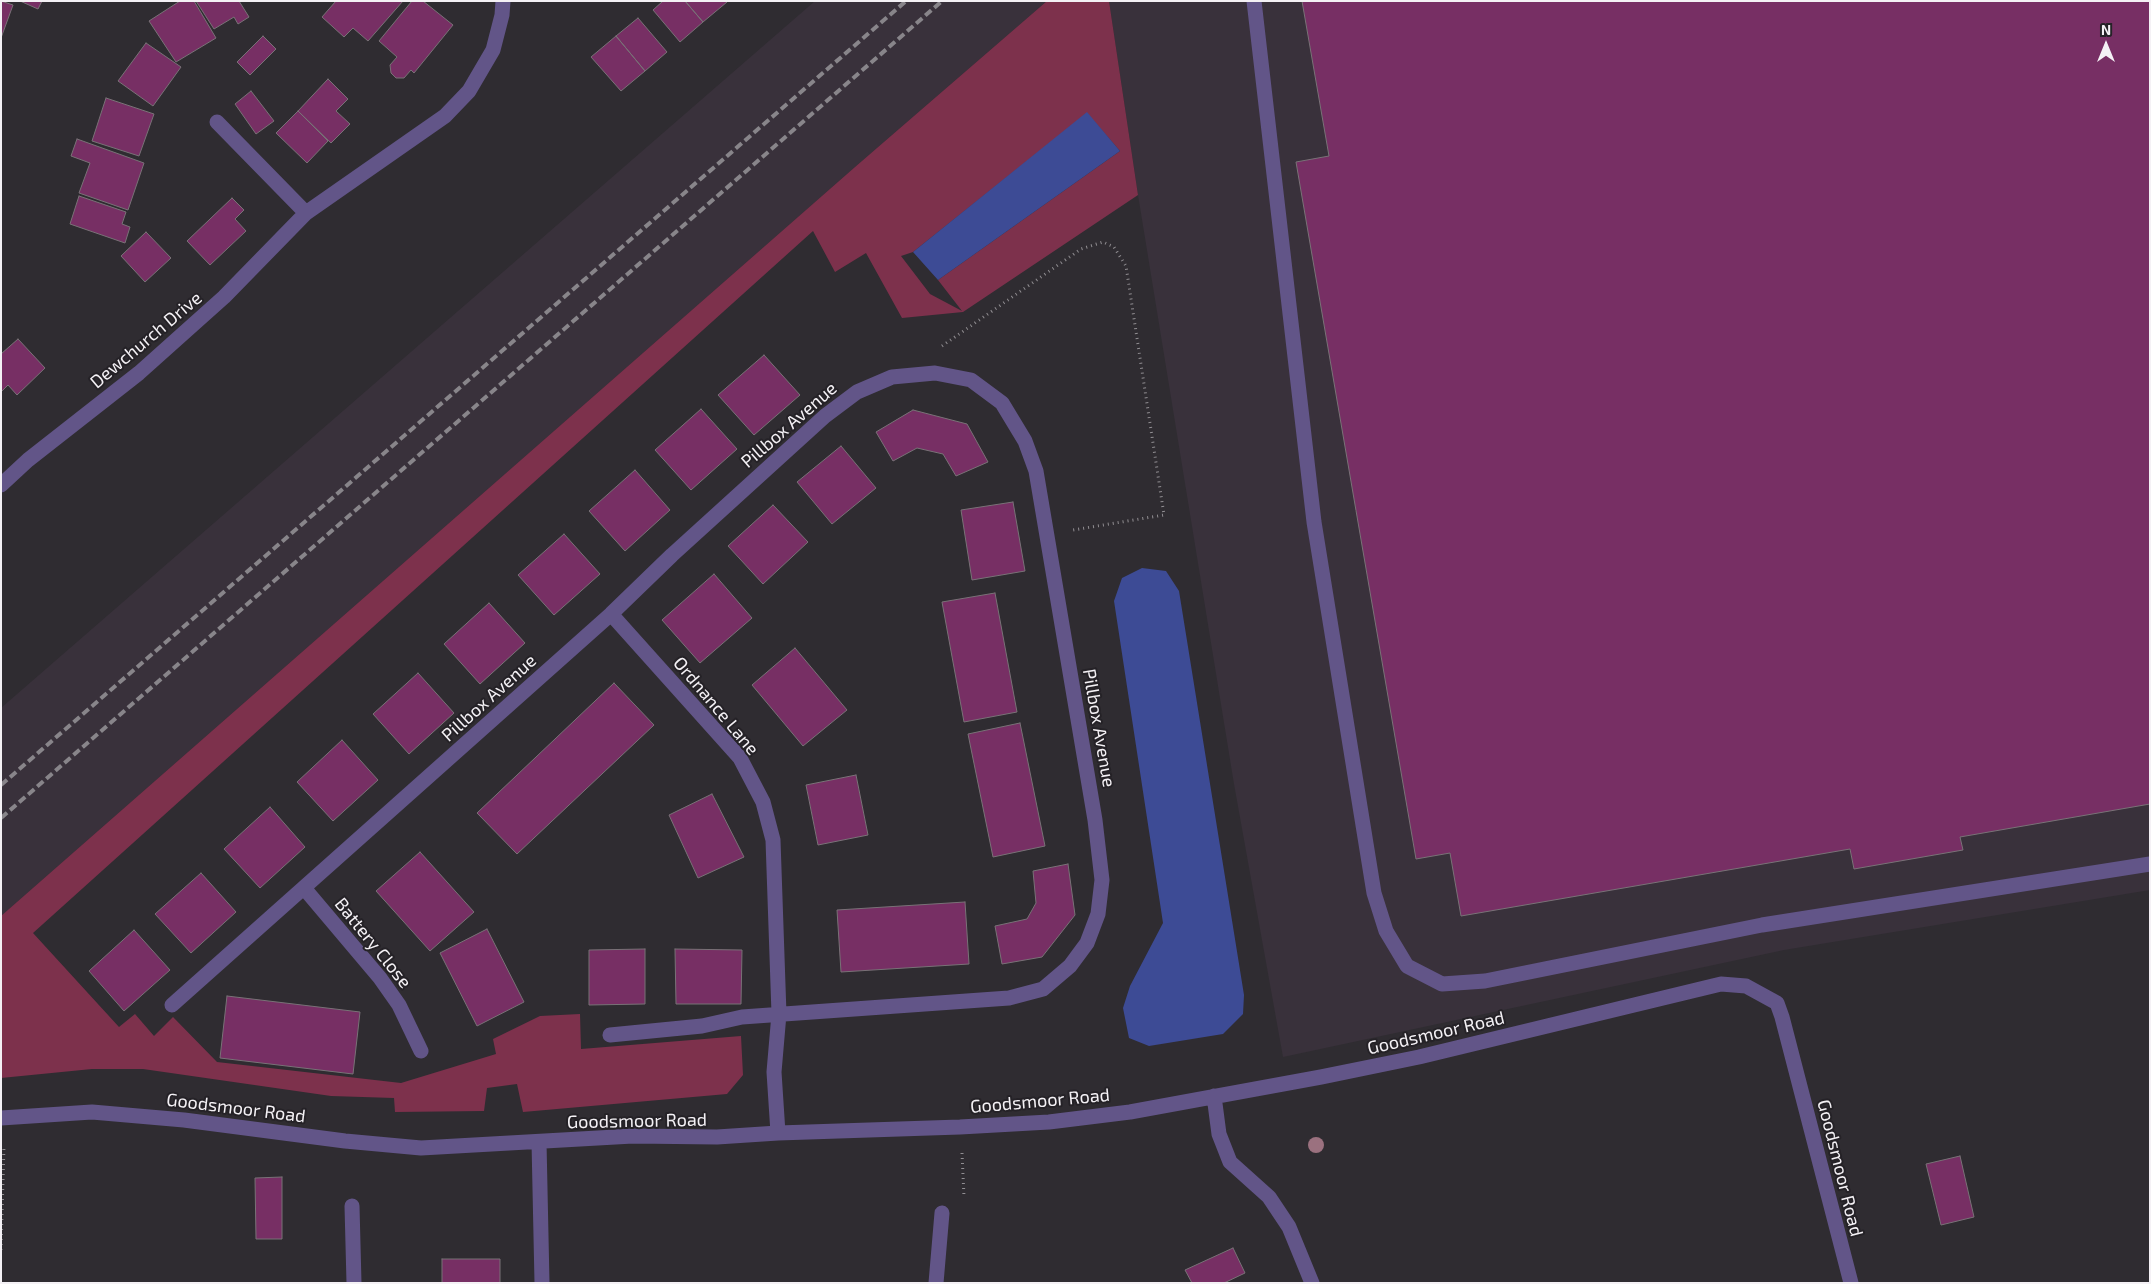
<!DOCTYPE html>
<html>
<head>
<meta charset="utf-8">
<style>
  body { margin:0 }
  #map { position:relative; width:2151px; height:1284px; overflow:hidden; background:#2f2c31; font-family:"Exo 2",sans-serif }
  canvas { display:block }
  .frame { position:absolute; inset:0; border:2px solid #f4f1f5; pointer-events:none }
  .north { position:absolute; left:2081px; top:20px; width:50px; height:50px; -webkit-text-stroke:4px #252227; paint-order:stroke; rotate:0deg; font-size:14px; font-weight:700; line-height:20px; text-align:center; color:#f4f1f5 }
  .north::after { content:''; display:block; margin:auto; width:18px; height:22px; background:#f4f1f5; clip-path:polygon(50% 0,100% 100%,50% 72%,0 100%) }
</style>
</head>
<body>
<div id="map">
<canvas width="2151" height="1284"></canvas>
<div class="frame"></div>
<div class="north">N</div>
</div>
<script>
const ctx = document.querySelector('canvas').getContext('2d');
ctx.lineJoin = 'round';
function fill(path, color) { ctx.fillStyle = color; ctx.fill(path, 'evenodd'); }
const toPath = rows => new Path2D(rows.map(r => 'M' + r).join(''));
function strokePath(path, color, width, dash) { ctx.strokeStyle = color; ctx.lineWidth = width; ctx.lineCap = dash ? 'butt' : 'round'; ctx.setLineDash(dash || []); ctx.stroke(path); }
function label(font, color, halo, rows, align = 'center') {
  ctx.font = font + ' "Exo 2",sans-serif'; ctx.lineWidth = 4; ctx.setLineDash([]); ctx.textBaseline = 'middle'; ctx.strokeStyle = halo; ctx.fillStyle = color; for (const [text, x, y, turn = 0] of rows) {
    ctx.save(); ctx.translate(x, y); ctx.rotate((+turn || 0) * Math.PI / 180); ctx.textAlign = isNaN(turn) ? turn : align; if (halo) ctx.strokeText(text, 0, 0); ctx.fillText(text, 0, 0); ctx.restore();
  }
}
const built = toPath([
  [815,1,1047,1,855,167,1,916,1,708],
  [1109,1,2150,1,2150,890,1784,950,1283,1057,1234,784,1138,195]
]);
const green = toPath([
  [1047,1,1109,1,1138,195,963,312,902,318,866,253,835,272,813,231,33,933,119,1027,135,1014,154,1036,173,1017,217,1062,401,1083,496,1054,493,1039,540,1016,580,1014,581,1049,741,1036,743,1075,727,1094,523,1112,517,1084,487,1088,484,1111,395,1112,394,1098,331,1096,143,1069,92,1069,1,1078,1,916,855,167],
  [1087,113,1120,151,938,280,962,311,930,294,901,256,913,252]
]);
const water = toPath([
  [1087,112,1120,151,938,280,913,252],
  [1142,568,1166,571,1179,591,1244,995,1243,1014,1223,1034,1149,1046,1129,1038,1123,1008,1130,986,1163,923,1114,601,1122,578]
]);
const building = toPath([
  [1,1,13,5,1,38,1,1],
  [20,1,42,1,38,9,20,1],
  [180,1,194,1,216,38,176,62,149,21,180,1],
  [196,1,239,1,249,17,238,24,234,17,214,29,196,1],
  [336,1,403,1,368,41,353,28,344,37,322,17,336,1],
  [412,1,423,1,453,25,414,73,411,70,404,78,396,78,391,73,390,65,397,57,379,41,412,1],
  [663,1,685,1,703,22,680,42,653,10,663,1],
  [685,1,727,1,727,2,703,22,685,1],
  [1302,1,2150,1,2150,804,1960,837,1963,850,1854,869,1850,849,1461,916,1450,853,1416,859,1296,162,1329,156,1302,1],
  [638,18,667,52,645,71,616,36,638,18],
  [263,36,276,49,250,75,237,62,263,36],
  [616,36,645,71,621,91,591,57,616,36],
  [146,43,181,67,153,106,118,81,146,43],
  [328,79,348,99,336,111,350,124,331,143,298,111,328,79],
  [251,91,274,121,256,134,235,104,251,91],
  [106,98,154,114,139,156,92,141,106,98],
  [298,111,328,141,307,163,276,133,298,111],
  [77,139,144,163,128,210,79,193,90,163,71,156,77,139],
  [79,196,126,212,122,224,130,227,125,243,70,224,79,196],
  [232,198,244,210,235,219,246,231,210,265,187,241,232,198],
  [146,232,171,258,145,282,121,256,146,232],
  [18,339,45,368,17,395,8,385,1,392,1,354,18,339],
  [764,355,800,395,754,435,718,395,764,355],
  [701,409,737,449,691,490,655,450,701,409],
  [913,410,967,424,988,462,956,476,943,454,917,448,893,461,876,432,913,410],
  [841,446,876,488,832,524,797,482,841,446],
  [635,470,670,510,625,551,589,511,635,470],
  [1013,502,1025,571,972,580,961,510,1013,502],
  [773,505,808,542,763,584,728,546,773,505],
  [564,534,600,574,554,615,518,575,564,534],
  [714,574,752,618,700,663,662,620,714,574],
  [995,593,1017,712,964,722,942,602,995,593],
  [489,603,525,643,480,684,444,644,489,603],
  [795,648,847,710,803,746,752,685,795,648],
  [418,673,454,713,409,754,373,714,418,673],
  [614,683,654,725,517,854,477,813,614,683],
  [1020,723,1045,846,993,857,968,734,1020,723],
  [342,740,378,780,333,821,297,782,342,740],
  [856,775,868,835,818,845,806,785,856,775],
  [712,794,744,857,698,878,669,815,712,794],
  [270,807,305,847,260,888,224,849,270,807],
  [420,852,474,912,430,951,376,891,420,852],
  [1068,864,1075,915,1042,957,1002,964,995,926,1027,919,1036,903,1033,871,1068,864],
  [201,873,236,912,191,953,155,914,201,873],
  [965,902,969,964,841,972,837,910,965,902],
  [487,929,524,1002,477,1026,440,953,487,929],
  [134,930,170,970,124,1011,89,971,134,930],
  [645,949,645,1004,589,1005,589,950,645,949],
  [675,949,742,950,741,1004,676,1004,675,949],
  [227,996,360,1012,353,1074,220,1058,227,996],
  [1960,1156,1974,1217,1941,1225,1926,1164,1960,1156],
  [282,1177,282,1239,256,1239,255,1178,282,1177],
  [1233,1248,1245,1273,1224,1283,1192,1283,1185,1270,1233,1248],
  [442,1259,500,1259,500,1283,442,1283,442,1259]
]);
const path = toPath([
  [942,346,1081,249,1103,242,1114,247,1126,266,1164,515,1073,530],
  [962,1153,964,1197],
  [1,1250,4,1145]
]);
const minor = toPath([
  [1254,1,1314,522,1374,893,1386,931,1407,966,1442,984,1485,981,1762,925,2150,864],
  [217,122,306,213],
  [1,485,28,460,139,373,224,297,306,213,445,116,469,91,493,50,502,15,503,1],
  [611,614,740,758,763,802,773,840,779,1014,774,1072,778,1133],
  [304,888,380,978,399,1005,421,1051],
  [172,1005,611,614,672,555,825,416,857,392,892,377,935,373,971,380,1002,403,1025,441,1036,471,1095,820,1102,880,1098,914,1087,943,1070,966,1043,989,1009,998,742,1017,702,1026,610,1035],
  [1214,1096,1219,1134,1230,1162,1269,1197,1289,1227,1312,1283],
  [1,1118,92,1112,184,1120,345,1141,421,1148,633,1136,717,1137,778,1133,960,1127,1049,1122,1130,1112,1321,1077,1419,1057,1721,984,1746,986,1777,1003,1782,1017,1851,1283],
  [539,1142,542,1283],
  [352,1206,354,1283],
  [936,1283,942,1213]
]);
const rail = toPath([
  [1,785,906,1],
  [1,818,942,1]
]);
const trees = [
  [1316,1145]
];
const streetNames = [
  ["Dewchurch Drive",146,340,-40],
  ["Pillbox Avenue",789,425,-41],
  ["Pillbox Avenue",489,698,-42],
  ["Ordnance Lane",716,706,50],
  ["Pillbox Avenue",1099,728,80],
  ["Battery Close",373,943,51],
  ["Goodsmoor Road",1436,1033,-13],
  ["Goodsmoor Road",1040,1101,-5],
  ["Goodsmoor Road",236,1108,7],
  ["Goodsmoor Road",637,1121,-1],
  ["Goodsmoor Road",1840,1168,76]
];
fill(built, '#39313b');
fill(green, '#7d314c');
fill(water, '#3d4b95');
fill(building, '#772f64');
strokePath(building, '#797277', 1);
strokePath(path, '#918e92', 3, [1, 4]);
strokePath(minor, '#625588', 15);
strokePath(rail, '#88858a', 4, [8, 4]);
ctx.fillStyle = '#9b717f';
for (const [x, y] of trees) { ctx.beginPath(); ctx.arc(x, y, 8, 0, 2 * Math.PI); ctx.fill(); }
label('18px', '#f4f1f5', '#252227', streetNames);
</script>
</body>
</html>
